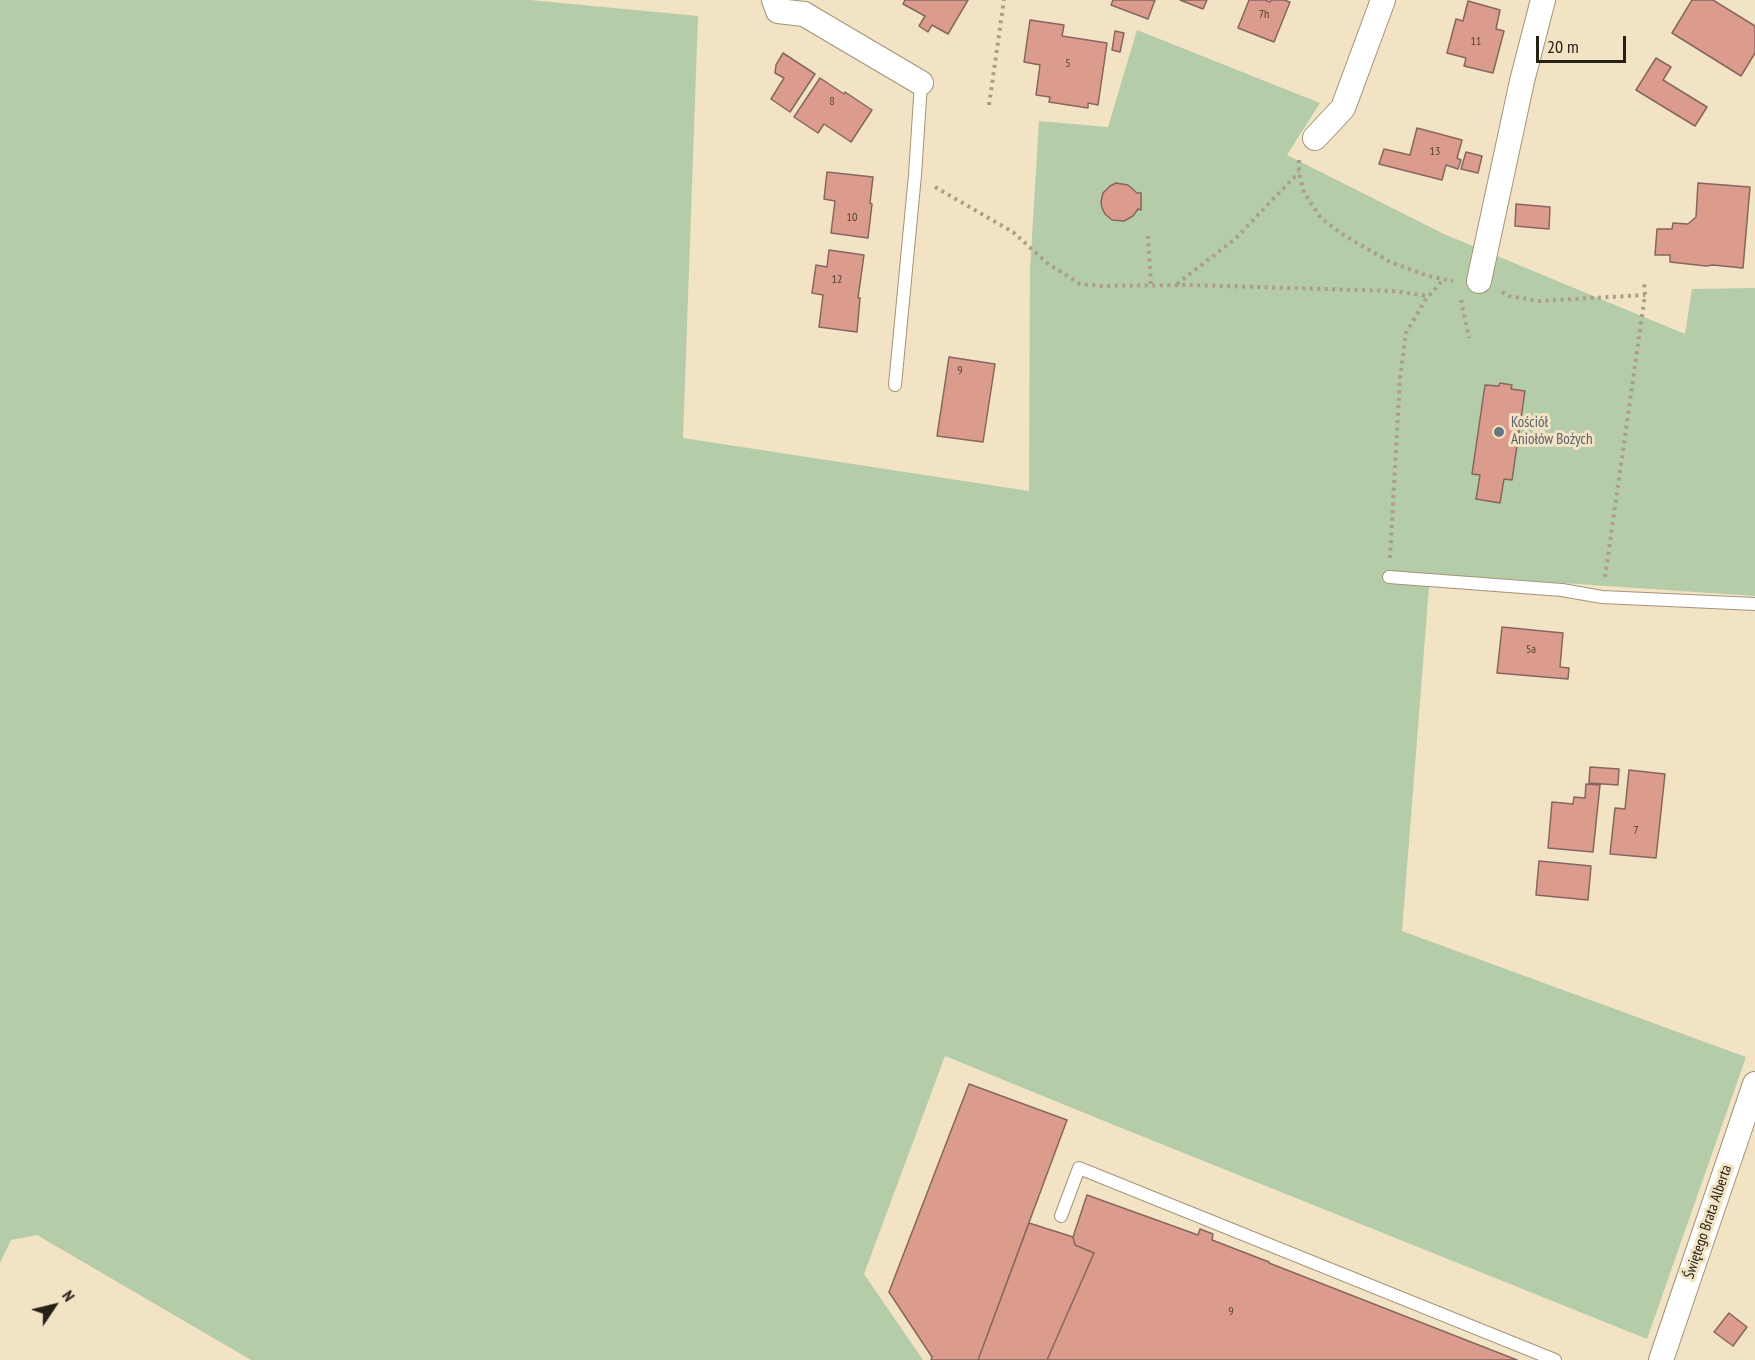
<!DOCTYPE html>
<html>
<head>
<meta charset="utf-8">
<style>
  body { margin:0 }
  #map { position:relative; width:1755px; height:1360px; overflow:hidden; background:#f2e3c4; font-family:"PT Sans Narrow",sans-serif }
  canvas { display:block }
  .north { position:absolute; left:24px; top:1276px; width:60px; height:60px; -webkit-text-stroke:4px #f2e3c4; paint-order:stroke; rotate:55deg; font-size:16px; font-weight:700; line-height:24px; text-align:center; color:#262015 }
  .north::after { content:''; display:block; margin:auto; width:21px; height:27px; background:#262015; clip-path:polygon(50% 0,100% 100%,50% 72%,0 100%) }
  .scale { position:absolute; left:1536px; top:36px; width:90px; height:27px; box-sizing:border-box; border:3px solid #262015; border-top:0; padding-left:8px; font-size:18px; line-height:21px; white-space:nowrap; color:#262015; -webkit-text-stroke:4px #f2e3c4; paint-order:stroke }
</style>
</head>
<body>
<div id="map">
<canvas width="1755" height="1360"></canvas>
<div class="north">N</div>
<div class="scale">20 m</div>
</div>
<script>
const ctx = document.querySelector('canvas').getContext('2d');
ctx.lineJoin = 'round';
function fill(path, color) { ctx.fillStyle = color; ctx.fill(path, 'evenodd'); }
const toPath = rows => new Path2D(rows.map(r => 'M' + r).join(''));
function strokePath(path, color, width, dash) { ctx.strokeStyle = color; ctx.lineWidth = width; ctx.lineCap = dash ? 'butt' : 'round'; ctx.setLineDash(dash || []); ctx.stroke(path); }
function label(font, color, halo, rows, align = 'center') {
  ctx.font = font + ' "PT Sans Narrow",sans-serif'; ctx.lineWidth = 6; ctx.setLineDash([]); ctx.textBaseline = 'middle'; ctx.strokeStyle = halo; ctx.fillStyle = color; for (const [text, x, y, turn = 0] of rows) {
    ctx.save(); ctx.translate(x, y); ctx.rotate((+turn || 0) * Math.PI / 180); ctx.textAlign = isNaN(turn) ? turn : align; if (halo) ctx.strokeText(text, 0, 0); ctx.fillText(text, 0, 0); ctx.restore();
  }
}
const green = toPath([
  [0,0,530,0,698,16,683,438,1029,491,1030,270,1039,121,1108,127,1137,30,1320,103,1287,155,1444,234,1685,334,1692,289,1755,288,1755,596,1430,574,1402,931,1746,1057,1647,1339,1109,1123,945,1056,864,1274,923,1360,251,1360,37,1235,11,1240,0,1263]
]);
const building = toPath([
  [905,0,968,0,948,34,932,25,928,32,919,26,925,16,903,4,905,0],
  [1113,0,1155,0,1148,19,1111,5,1113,0],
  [1180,0,1207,0,1203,9,1180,0],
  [1249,0,1265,0,1270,2,1271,0,1284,0,1290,2,1274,42,1238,28,1249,0],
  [1692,0,1713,0,1755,26,1755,53,1741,76,1672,33,1692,0],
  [1468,1,1500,10,1496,29,1504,31,1493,73,1464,66,1466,58,1447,53,1456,19,1463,21,1468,1],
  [1030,20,1064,25,1062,36,1107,43,1098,105,1088,103,1088,108,1049,102,1050,97,1036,95,1040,65,1024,62,1030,20],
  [1115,31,1124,33,1120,52,1112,50,1115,31],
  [783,53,815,74,790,112,771,99,784,78,775,73,776,65,783,53],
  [1656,58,1671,67,1663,80,1707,107,1695,126,1636,90,1656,58],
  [820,78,844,94,845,92,872,110,851,142,824,124,818,133,794,117,820,78],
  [1417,128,1462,140,1457,158,1461,160,1458,169,1446,165,1442,180,1379,164,1384,149,1410,155,1417,128],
  [1466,152,1482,156,1478,173,1461,169,1466,152],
  [827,172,873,177,870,203,872,204,868,238,831,233,835,201,824,199,827,172],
  [1116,183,1128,185,1137,193,1141,193,1141,210,1138,209,1133,216,1124,221,1112,220,1105,214,1102,208,1101,202,1103,193,1110,186,1116,183],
  [1698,183,1750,187,1743,268,1713,265,1706,266,1670,262,1670,255,1655,255,1657,229,1672,229,1673,223,1688,224,1696,217,1698,183],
  [1516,204,1550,207,1549,229,1515,226,1516,204],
  [829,250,864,255,858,298,860,298,857,332,819,327,823,295,812,293,816,265,827,267,829,250],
  [949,357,995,364,983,442,937,436,949,357],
  [1500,383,1512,385,1511,389,1525,391,1512,480,1504,479,1500,503,1476,499,1480,475,1472,474,1485,385,1499,386,1500,383],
  [1502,627,1563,633,1560,667,1569,668,1568,679,1497,673,1502,627],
  [1590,767,1619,769,1618,785,1589,783,1590,767],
  [1629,770,1665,774,1656,858,1610,854,1615,808,1625,809,1629,770],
  [1586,784,1600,785,1593,852,1548,848,1552,802,1573,804,1574,797,1585,798,1586,784],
  [1539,861,1591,866,1588,900,1536,895,1539,861],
  [969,1084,1067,1120,978,1360,931,1360,932,1357,889,1292,969,1084],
  [1087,1195,1198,1235,1200,1229,1213,1234,1212,1240,1269,1262,1269,1263,1517,1360,1047,1360,1094,1253,1075,1245,1073,1237,1087,1195],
  [1029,1223,1073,1237,1075,1245,1094,1253,1047,1360,978,1360,1029,1223],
  [1729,1313,1747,1327,1733,1346,1714,1332,1729,1313]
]);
const path = toPath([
  [989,105,1004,0],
  [1299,160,1299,172,1304,193,1321,218,1342,234,1390,262,1428,276,1453,281],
  [935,187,1013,232,1047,263,1080,284,1104,286,1189,285,1393,291,1429,296],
  [1148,236,1151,285],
  [1177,284,1235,239,1299,172],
  [1502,292,1509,296,1539,301,1645,295],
  [1461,300,1469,338],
  [1390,558,1400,378,1406,333,1426,299,1444,279],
  [1605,577,1645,295,1644,281]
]);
const lane = toPath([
  [895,385,915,175,921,83],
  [1389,577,1562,590,1602,597,1755,604],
  [1061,1216,1079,1168,1555,1360]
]);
const street = toPath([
  [774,0,778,11,804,14,921,83],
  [1315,138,1343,108,1383,0],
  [1479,281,1522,81,1543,0],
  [1661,1360,1755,1084]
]);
const markers = [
  [1499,432,6,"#6b7280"]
];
const numberNames = [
  ["7h",1264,15],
  ["11",1476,42],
  ["5",1068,64],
  ["8",832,102],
  ["13",1435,152],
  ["10",852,218],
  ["12",837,280],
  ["9",960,371],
  ["5a",1531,650],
  ["7",1636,831],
  ["9",1231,1312]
];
const worshipNames = [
  ["Kościół",1511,423],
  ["Aniołów Bożych",1511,440]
];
const streetNames = [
  ["Świętego Brata Alberta",1708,1222,-71]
];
fill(green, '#b5cca9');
fill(building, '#db9c8d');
strokePath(building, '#86665f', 1.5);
strokePath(lane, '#a39478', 14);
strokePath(street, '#a39478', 26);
strokePath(path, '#aa9e86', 4, [3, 4.5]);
strokePath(lane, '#fff', 12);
strokePath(street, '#fff', 24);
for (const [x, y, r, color] of markers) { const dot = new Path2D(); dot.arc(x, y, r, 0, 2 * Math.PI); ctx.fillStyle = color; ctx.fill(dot); strokePath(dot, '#f2e3c4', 2); }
label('12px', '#533f33', null, numberNames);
label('15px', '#5b616d', '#f2e3c4', worshipNames, 'left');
label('15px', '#262015', '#f2e3c4', streetNames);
</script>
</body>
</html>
